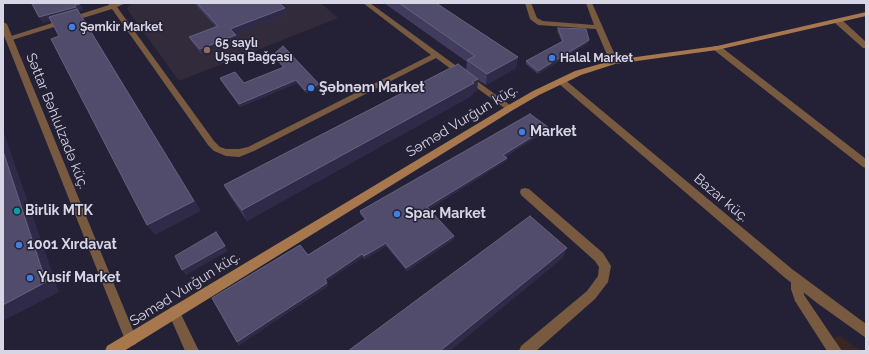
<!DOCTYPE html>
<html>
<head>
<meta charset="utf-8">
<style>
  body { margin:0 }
  #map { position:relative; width:869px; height:354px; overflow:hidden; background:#242136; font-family:Raleway,sans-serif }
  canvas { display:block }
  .frame { position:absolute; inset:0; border:4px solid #d7d6e4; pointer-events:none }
</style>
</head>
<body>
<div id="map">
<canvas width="869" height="354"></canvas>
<div class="frame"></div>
</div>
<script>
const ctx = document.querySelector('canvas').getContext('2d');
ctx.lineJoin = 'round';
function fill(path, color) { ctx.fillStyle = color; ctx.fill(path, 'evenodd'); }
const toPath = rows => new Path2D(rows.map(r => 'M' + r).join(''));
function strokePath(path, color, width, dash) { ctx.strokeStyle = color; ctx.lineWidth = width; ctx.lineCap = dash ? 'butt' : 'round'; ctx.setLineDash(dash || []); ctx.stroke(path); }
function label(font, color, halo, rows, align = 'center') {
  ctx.font = font + ' Raleway,sans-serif'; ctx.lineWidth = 3; ctx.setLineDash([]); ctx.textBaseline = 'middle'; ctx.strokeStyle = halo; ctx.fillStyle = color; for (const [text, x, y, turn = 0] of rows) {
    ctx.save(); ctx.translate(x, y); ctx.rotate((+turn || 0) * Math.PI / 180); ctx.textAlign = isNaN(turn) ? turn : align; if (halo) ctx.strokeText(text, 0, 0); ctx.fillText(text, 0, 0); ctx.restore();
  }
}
const industrial = toPath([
  [838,335,861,351,826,351]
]);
const education = toPath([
  [134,3,324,3,322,4,338,18,179,81,129,12,127,9,129,5]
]);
const lane = toPath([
  [108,3,126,3,117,7,214,141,220,147,226,149,239,149,248,147,431,55,363,3,370,3,514,108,510,111,507,110,436,58,254,151,239,157,226,156,214,151,208,145,112,9,12,40,6,40,5,38,109,5,108,3],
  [797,275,801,276,803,280,804,295,842,351,827,351,795,301,791,289,791,280,793,276,797,275]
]);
const street = toPath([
  [525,3,531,3,537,18,543,21,594,25,586,3,592,3,618,62,614,64,610,62,596,29,538,25,530,19,525,3],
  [835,19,841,19,866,42,866,48,863,48,835,23,835,19],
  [3,22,7,24,137,340,136,344,131,346,126,344,125,340,3,33,3,22],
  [714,46,720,46,866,159,866,168,863,167,714,50,714,46],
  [561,78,564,79,792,269,866,324,866,338,817,303,784,277,558,83,557,81,558,79,561,78],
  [525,188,529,189,603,253,611,266,608,282,595,299,536,351,519,351,521,346,587,291,598,276,599,267,595,261,521,195,520,192,521,189,525,188],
  [174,306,178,308,199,351,185,351,168,312,170,308,174,306]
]);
const secondary = toPath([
  [866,12,866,16,717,50,615,64,581,75,539,95,513,110,124,351,105,351,107,346,507,106,533,91,575,71,614,60,717,46,866,12]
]);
const wall = toPath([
  [194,3,279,3,287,14,235,34,236,35,238,41,202,55,192,42,189,37,216,27],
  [384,3,436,3,518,57,516,68,486,85,478,80,477,90,473,93,473,95,247,221,230,196,224,185,466,70,467,62],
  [558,28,588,43,538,74,526,64,526,61,562,42,557,31],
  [273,55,319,84,320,87,306,93,297,83,240,107,221,81,220,78,244,83,283,67,274,58],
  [547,130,505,157,507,158,506,161,429,209,454,239,407,271,386,246,365,259,363,257,326,281,328,286,239,345,237,342,308,255,365,220,360,214,360,211]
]);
const shadedWall = toPath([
  [80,4,84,10,79,11,201,211,155,235,147,225,80,13,43,23,39,17],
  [285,8,287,14,233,35,230,29],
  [236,35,238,41,202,55,200,49],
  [589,40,588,43,538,74,538,71],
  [518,57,516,68,486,85,487,74],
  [478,79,477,90,473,93,473,95,247,221,242,210],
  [296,80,297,83,240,107,239,104],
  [319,84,320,87,306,93,305,90],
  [548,127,547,130,503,158,503,155],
  [3,130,59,292,3,321],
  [507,158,506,161,427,210,427,207],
  [454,236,454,239,407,271,406,268],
  [386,243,386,246,365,259,364,256],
  [225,246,228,251,186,275,182,270],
  [567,248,563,258,450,351,440,351],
  [362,254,363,257,326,282,325,279],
  [327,283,328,286,239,345,237,342]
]);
const building = toPath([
  [34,3,79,3,80,4,75,5,76,7,39,17,32,4,34,3],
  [197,3,279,3,285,8,230,29,236,35,200,49,189,37,218,26,197,3],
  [399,3,436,3,518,57,487,74,467,60,475,56,399,3],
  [77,9,194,201,147,225,51,39,59,36,49,17,77,9],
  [558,28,586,29,589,40,538,71,526,61,563,41,558,28],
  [283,46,319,84,305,90,296,80,239,104,220,78,235,72,244,83,284,67,273,55,283,46],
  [458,64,478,79,472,82,474,83,242,210,224,185,458,64],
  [530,114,548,127,503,155,507,158,427,207,454,236,406,268,386,243,364,256,362,254,325,279,327,283,237,342,212,298,300,245,308,255,366,219,360,211,530,114],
  [3,151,46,282,3,305,3,151],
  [530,216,567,248,440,351,348,351,530,216],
  [216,232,225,246,182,270,175,256,216,232]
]);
const markers = [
  [72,27,4,"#3f7fe0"],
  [207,50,4,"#8d6e63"],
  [552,58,4,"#3f7fe0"],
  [311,88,4,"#3f7fe0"],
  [522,132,4,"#3f7fe0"],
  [17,211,4,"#0f9aa8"],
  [397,214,4,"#3f7fe0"],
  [19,245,4,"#3f7fe0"],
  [30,278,4,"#3f7fe0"]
];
const farPoinames = [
  ["Şəmkir Market",80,27],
  ["65 saylı",215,43],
  ["Uşaq Bağçası",215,57],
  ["Halal Market",560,58]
];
const poiNames = [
  ["Şəbnəm Market",319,88],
  ["Market",530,132],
  ["Birlik MTK",25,211],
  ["Spar Market",405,214],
  ["1001 Xırdavat",27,245],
  ["Yusif Market",38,278]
];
const streetNames = [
  ["Səttar Bəhlulzadə küç.",57,121,68],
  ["Səməd Vurğun küç.",462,121,-31],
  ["Bazar küç.",721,198,40],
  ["Səməd Vurğun küç.",185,289,-32]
];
fill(industrial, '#392622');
fill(education, '#312b3c');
fill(lane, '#785a40');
fill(street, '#785a40');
fill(secondary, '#a7784d');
fill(wall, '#403c5d');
fill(shadedWall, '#2e2a47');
fill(building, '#514c6c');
strokePath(building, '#66627e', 1);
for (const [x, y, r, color] of markers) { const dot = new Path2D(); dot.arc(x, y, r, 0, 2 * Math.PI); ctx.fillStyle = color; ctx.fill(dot); strokePath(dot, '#242136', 1.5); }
label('bold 12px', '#d7d6e4', '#242136', farPoinames, 'left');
label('bold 14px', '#d7d6e4', '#242136', poiNames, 'left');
label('14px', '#d7d6e4', '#242136', streetNames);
</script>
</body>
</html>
